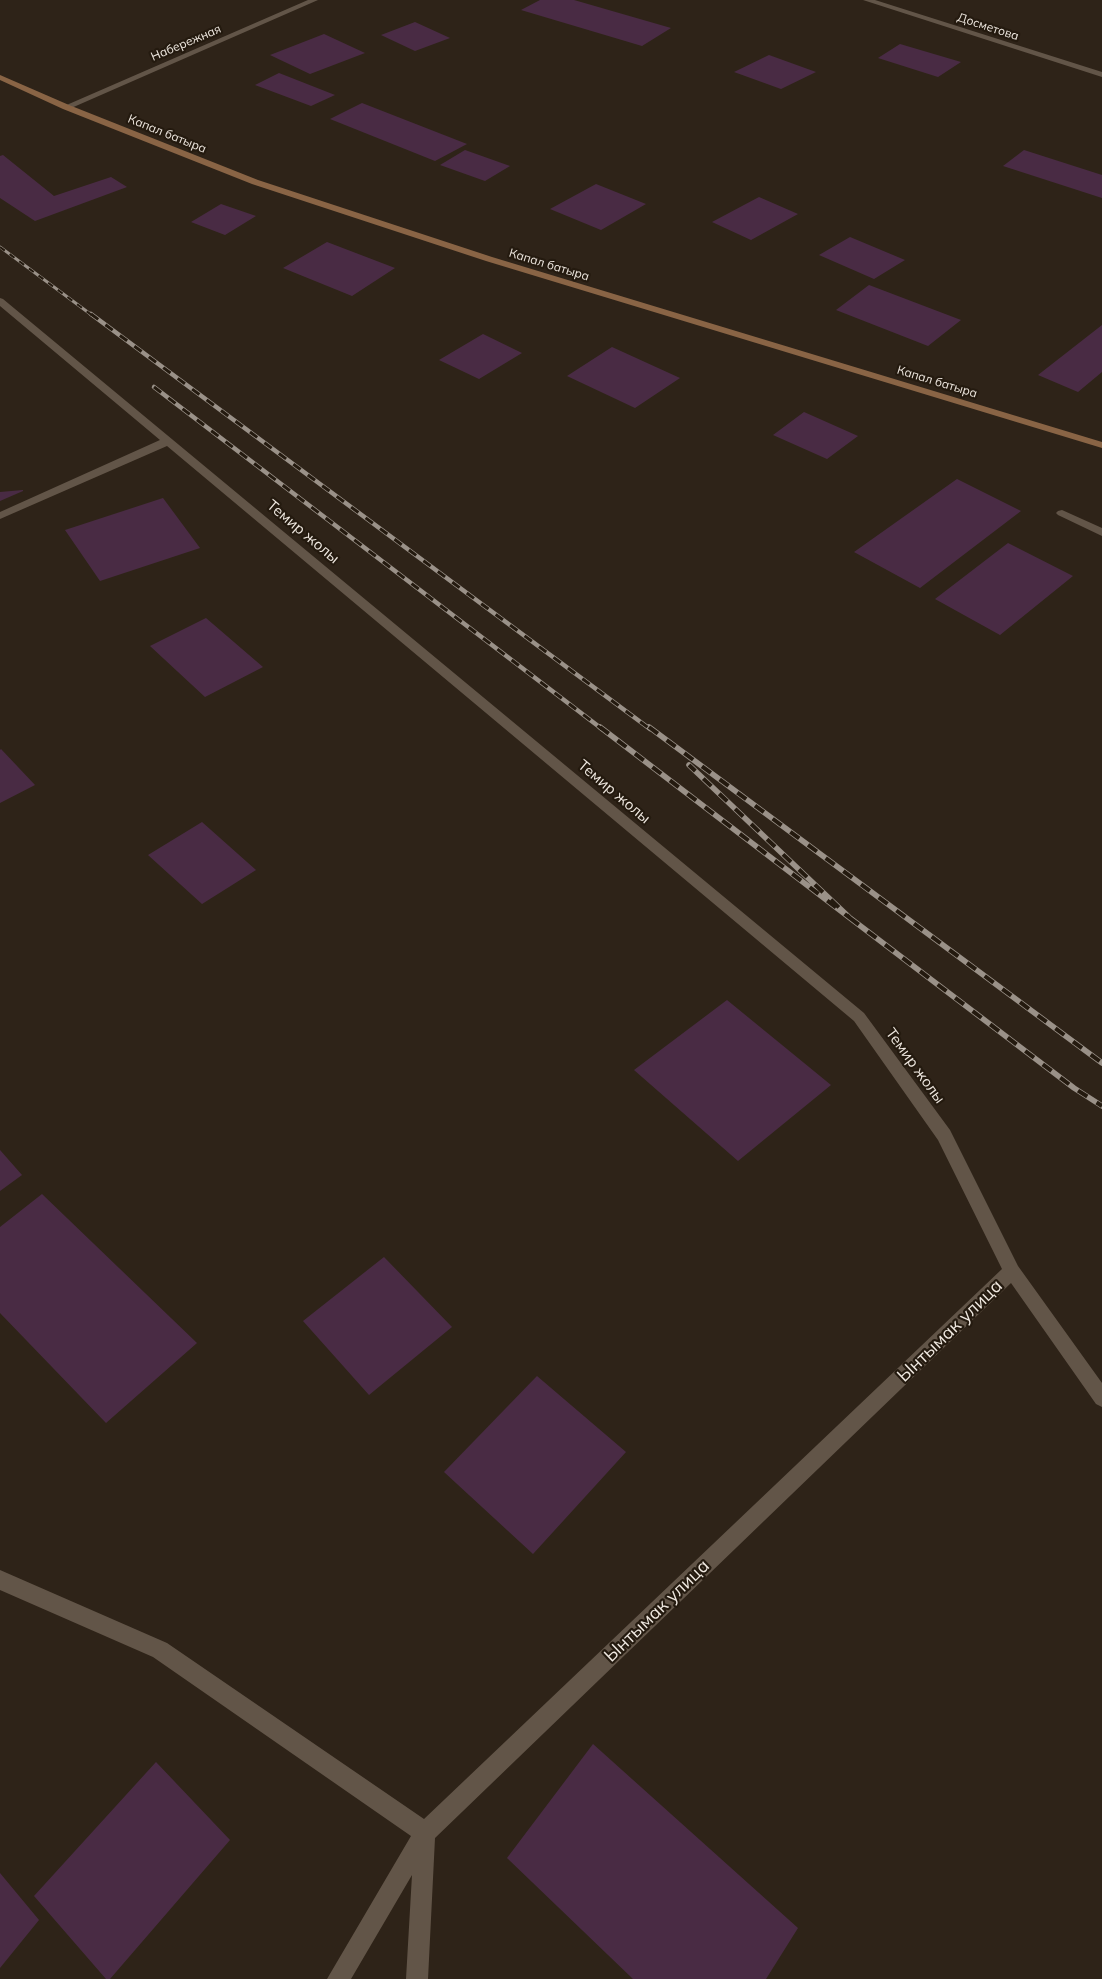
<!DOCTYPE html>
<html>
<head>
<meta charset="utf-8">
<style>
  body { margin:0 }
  canvas { display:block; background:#2e2318 }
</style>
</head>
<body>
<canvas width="1102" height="1979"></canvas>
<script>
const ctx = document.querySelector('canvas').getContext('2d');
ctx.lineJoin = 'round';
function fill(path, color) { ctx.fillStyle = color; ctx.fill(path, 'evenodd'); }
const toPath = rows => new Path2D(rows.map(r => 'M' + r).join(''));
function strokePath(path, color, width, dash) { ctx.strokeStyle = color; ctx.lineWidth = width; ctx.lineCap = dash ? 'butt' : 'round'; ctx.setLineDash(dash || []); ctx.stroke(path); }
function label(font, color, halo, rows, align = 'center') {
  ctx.font = font + ' Mulish,sans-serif'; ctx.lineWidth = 4.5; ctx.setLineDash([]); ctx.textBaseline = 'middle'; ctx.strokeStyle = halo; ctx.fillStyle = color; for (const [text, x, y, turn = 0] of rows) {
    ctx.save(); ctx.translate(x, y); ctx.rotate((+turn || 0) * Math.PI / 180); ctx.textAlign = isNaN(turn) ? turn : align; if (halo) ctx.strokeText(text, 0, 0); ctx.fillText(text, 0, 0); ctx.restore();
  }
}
const building = toPath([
  [540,0,574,0,671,28,642,46,521,10],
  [415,22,450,38,415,51,381,35],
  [324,34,365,53,310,74,270,55],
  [900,44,961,62,938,77,878,58],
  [769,55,816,72,781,89,734,72],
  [279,73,335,95,311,106,255,85],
  [362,103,467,144,435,161,330,119],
  [465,150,510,166,485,181,440,165],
  [1024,150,1102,175,1102,198,1003,166],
  [3,155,54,196,111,177,127,187,35,221,0,198,0,156],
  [596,184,646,204,601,230,550,209],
  [759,197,798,214,751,240,712,222],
  [221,204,256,216,225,235,191,222],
  [850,237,905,260,874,279,819,255],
  [327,242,395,268,352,296,283,268],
  [869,285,961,320,928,346,836,310],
  [1102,325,1102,372,1078,392,1038,375],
  [483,334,522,353,479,379,439,360],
  [612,347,680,378,635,408,567,376],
  [804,412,858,436,827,459,773,435],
  [957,479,1021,511,920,588,854,552],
  [23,490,23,491,0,501,0,492],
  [163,498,200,548,100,581,65,530],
  [1008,543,1073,576,1000,635,935,599],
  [206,618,263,667,205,697,150,646],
  [1,749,35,785,0,803,0,750],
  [202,822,256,870,202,904,148,855],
  [727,1000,831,1085,738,1161,634,1070],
  [0,1150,22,1175,0,1191],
  [42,1194,197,1343,106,1423,0,1313,0,1227],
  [384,1257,452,1327,369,1395,303,1321],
  [537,1376,626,1452,533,1554,444,1472],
  [593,1744,798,1928,766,1979,633,1979,507,1858],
  [156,1762,230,1840,110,1979,106,1979,34,1896],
  [0,1873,39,1920,0,1968]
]);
const street = toPath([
  [308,0,318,0,69,109,62,107,308,0],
  [863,0,875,0,1102,72,1102,77,863,0],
  [0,298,3,299,864,1013,950,1130,1018,1266,1102,1383,1102,1407,1096,1404,1011,1283,435,1838,428,1979,406,1979,412,1875,351,1979,327,1979,411,1836,153,1657,0,1590,0,1570,167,1643,424,1819,1002,1269,938,1140,854,1021,167,446,0,519,0,512,160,440,0,306,0,298],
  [1062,510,1102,528,1102,536,1058,515,1056,513,1058,511,1062,510]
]);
const secondary = toPath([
  [0,75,69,105,258,180,492,257,1102,442,1102,448,486,261,252,184,63,109,0,80,0,75]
]);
const railFar2 = toPath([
  [0,247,93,316]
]);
const railFar1 = toPath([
  [91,314,650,729],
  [154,387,602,729]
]);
const rail = toPath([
  [600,727,850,918,689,765],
  [649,727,1102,1063],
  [850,918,1074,1088,1102,1106]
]);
const farStreetnames = [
  ["Досметова",988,27,18],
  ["Набережная",186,43,-23],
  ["Капал батыра",167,134,22],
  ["Капал батыра",549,265,17],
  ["Капал батыра",937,382,17]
];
const streetNames = [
  ["Темир жолы",303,532,40],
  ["Темир жолы",614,792,40],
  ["Темир жолы",915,1066,54]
];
const nearStreetnames = [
  ["Ынтымак улица",950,1331,-44],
  ["Ынтымак улица",657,1611,-44]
];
fill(building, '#492b44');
fill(street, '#625548');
fill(secondary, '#896445');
strokePath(railFar2, '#9a9188', 3);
strokePath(railFar1, '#9a9188', 4.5);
strokePath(rail, '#9a9188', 5.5);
strokePath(railFar2, '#241a0f', 2, [6]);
strokePath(railFar1, '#241a0f', 3, [9]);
strokePath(rail, '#241a0f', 4, [11]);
label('12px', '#efe8e0', '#241a0f', farStreetnames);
label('15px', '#efe8e0', '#241a0f', streetNames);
label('18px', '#efe8e0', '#241a0f', nearStreetnames);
</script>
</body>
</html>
